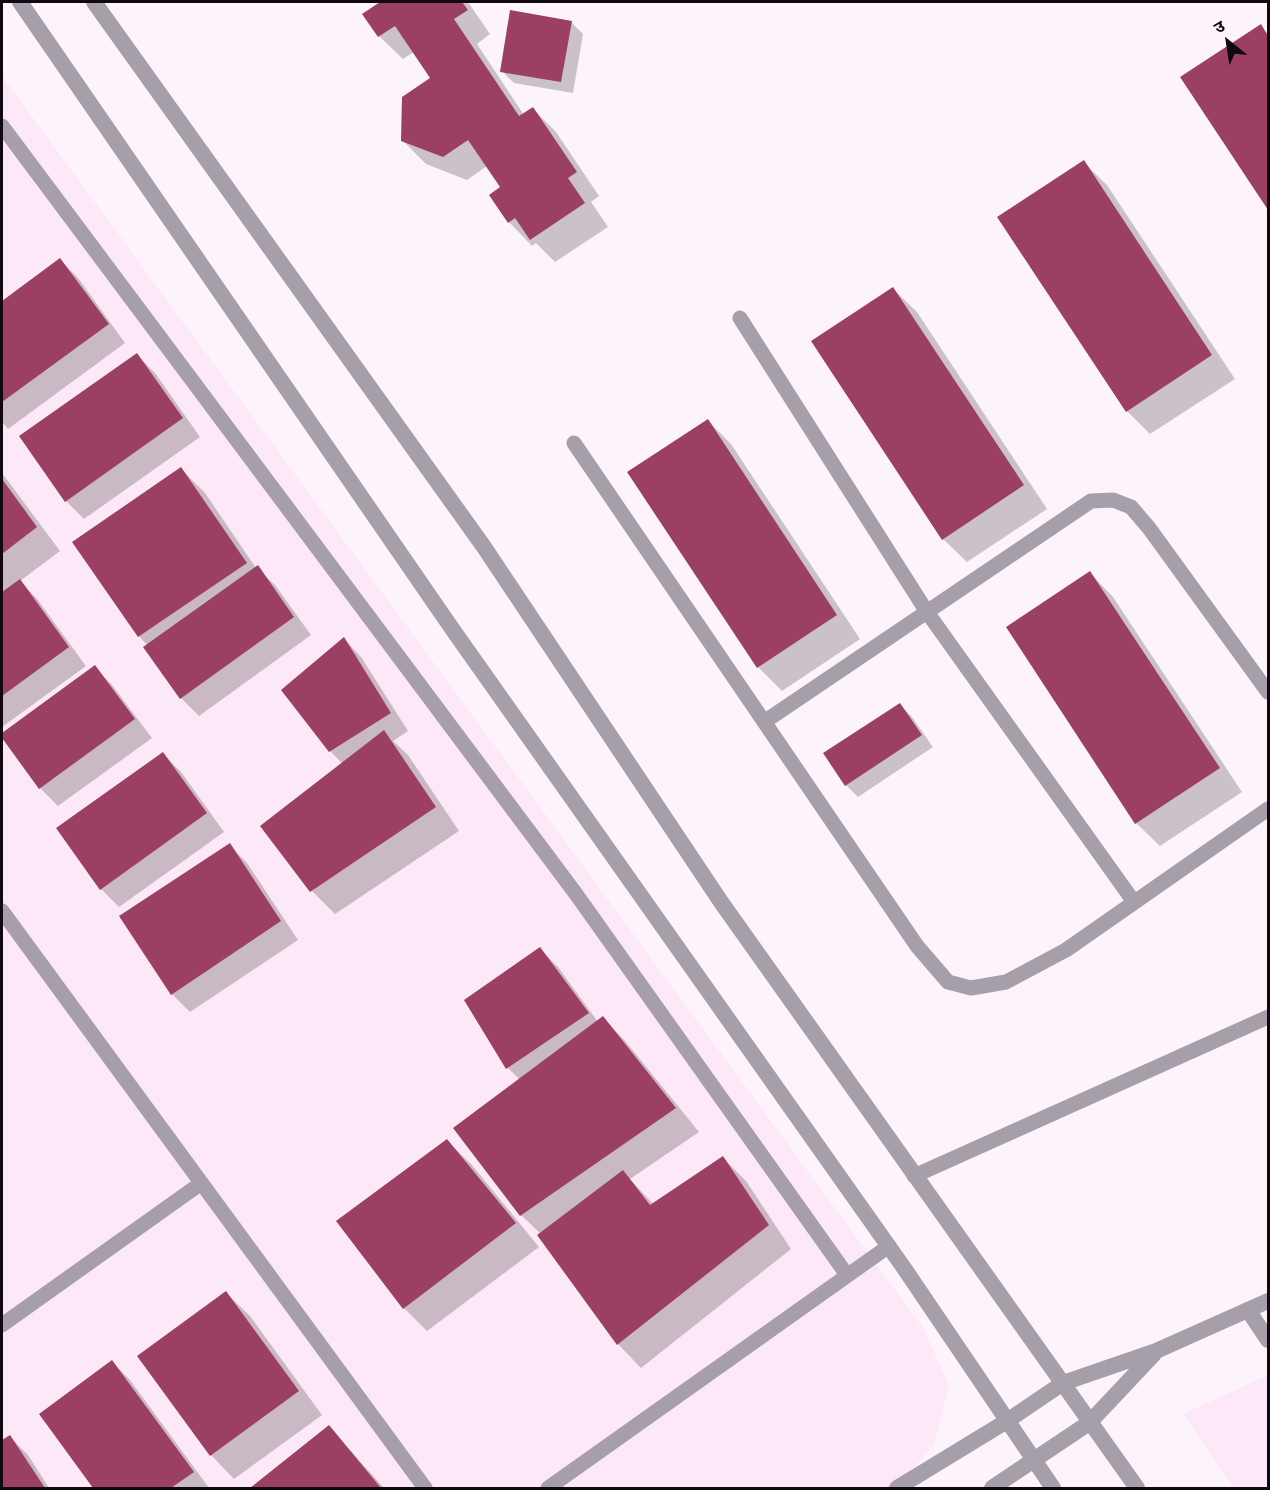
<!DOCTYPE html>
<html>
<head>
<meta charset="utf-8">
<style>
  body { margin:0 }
  #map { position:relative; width:1270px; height:1490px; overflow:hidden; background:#fdf3fa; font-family:Ubuntu,"Noto Sans Devanagari",sans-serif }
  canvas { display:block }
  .frame { position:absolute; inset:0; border:3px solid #11090f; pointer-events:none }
  .north { position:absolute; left:1198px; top:12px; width:60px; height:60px; -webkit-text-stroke:4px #fdf3fa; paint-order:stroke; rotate:330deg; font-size:16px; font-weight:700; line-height:24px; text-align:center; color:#11090f }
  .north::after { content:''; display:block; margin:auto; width:21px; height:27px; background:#11090f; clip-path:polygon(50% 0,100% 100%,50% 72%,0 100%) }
</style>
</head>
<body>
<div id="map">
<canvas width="1270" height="1490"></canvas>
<div class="frame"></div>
<div class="north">उ</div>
</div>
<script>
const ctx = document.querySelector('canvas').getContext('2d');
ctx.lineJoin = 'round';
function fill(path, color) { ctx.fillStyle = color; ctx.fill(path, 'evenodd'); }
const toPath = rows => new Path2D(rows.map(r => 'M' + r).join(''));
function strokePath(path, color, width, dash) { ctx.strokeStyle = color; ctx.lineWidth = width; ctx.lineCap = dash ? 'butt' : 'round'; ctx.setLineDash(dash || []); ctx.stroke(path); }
const built = toPath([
  [2,76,923,1328,949,1385,934,1445,896,1488,2,1488],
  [1268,1375,1268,1488,1234,1488,1183,1414]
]);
const shadow = toPath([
  [383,2,468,2,490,34,477,44,524,115,533,109,556,132,599,196,591,202,608,227,555,262,536,243,532,246,509,222,502,187,487,166,467,180,426,164,402,140,432,79,414,52,403,59,379,36,364,14],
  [571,22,583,34,573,93,514,83,502,71],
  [1260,26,1268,34,1268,208,1182,77],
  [1083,162,1107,185,1235,379,1150,434,1127,411],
  [60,260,78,278,125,343,8,429,2,422,2,303],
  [893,289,917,312,1047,509,967,562,943,539],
  [137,355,155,373,200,437,84,519,66,501],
  [708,421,731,444,860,639,782,691,758,667,629,472],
  [181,469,205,493,256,568,275,585,311,635,199,716,181,698,148,646,139,636,74,542],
  [2,473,60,551,20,581,37,599,86,666,2,727],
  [1090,573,1113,597,1242,792,1160,846,1136,823],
  [344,639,361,657,408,731,393,741,408,755,459,831,335,914,312,891,343,764,330,751],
  [94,667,112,685,152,738,58,806,40,788,2,735],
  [900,705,912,717,933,747,858,797,846,785],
  [163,754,181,772,224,832,119,907,101,889,58,829],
  [229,845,247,863,298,940,190,1012,172,994],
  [540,949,558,967,598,1022,603,1018,626,1042,699,1132,630,1179,653,1204,723,1158,746,1181,791,1249,641,1368,618,1344,541,1234,521,1215,520,1080,508,1068],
  [447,1141,471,1164,539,1247,427,1331,404,1308],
  [226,1293,250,1316,322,1415,234,1479,211,1455],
  [112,1362,130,1380,209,1488,95,1488,41,1415],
  [329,1427,384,1488,253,1488],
  [10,1437,28,1455,49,1488,2,1488,2,1442]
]);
const building = toPath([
  [380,2,462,2,468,10,454,19,519,116,533,107,577,172,568,178,585,203,530,240,515,218,508,223,489,195,500,187,468,140,443,157,401,141,402,97,430,78,395,26,378,37,362,14],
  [510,10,572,21,561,82,500,72],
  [1261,24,1268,36,1268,210,1180,77],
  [1084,160,1212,355,1126,412,997,217],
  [60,258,109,324,2,402,2,301],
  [893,287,1024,485,942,540,811,341],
  [137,353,183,418,65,502,19,436],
  [708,419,837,615,757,668,627,472],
  [181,467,247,563,138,637,72,542],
  [2,479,37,527,2,554],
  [258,565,294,617,180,699,143,647],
  [1090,571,1220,768,1135,824,1006,627],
  [20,579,69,647,2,696,2,592],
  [344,637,391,713,329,752,281,690],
  [95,665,135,719,39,789,2,738,2,733],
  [900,703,922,735,845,786,823,753],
  [384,730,436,807,310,892,260,826],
  [163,752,207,813,100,890,56,828],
  [230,843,281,921,171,995,119,916],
  [540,947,589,1013,506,1069,464,1000],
  [603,1016,676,1108,520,1216,453,1128],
  [447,1139,516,1223,403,1309,336,1221],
  [723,1156,769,1225,617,1345,537,1235,623,1170,650,1205],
  [226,1291,299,1391,210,1456,137,1356],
  [112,1360,194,1472,171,1488,93,1488,39,1414],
  [329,1425,381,1488,250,1488],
  [10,1435,45,1488,2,1488,2,1440]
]);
const service = toPath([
  [2,126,576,894,847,1275],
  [740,318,927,612,1134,902],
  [574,443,917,946,948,982,971,988,1006,982,1066,950,1268,809],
  [764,722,1091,501,1113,500,1131,507,1149,528,1268,692],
  [2,911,425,1488],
  [914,1176,1268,1017],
  [2,1325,200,1184],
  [548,1488,889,1246]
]);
const minor = toPath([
  [1248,1310,1268,1340]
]);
const tertiary = toPath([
  [20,2,453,630,904,1268,1053,1488],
  [94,2,484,547,721,902,1137,1488],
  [897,1488,1007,1421,1063,1383,1156,1351,1268,1301],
  [992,1488,1089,1423,1154,1354]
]);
fill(built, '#fce8f6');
fill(shadow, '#0003');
fill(building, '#9b4063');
strokePath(service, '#a69fa9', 15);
strokePath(minor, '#a69fa9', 16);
strokePath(tertiary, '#a69fa9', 16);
</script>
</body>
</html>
